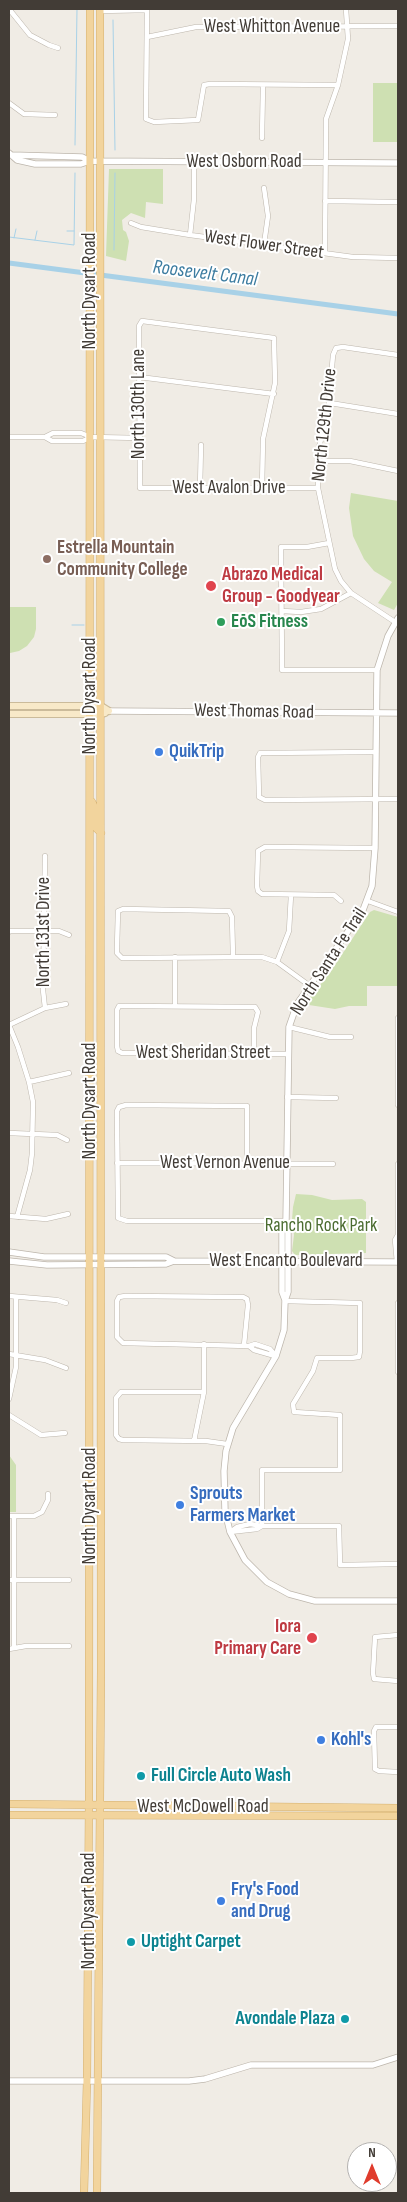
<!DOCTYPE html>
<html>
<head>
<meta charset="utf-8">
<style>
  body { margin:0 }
  #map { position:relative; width:407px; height:2202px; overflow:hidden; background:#f0ece5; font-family:"Sofia Sans Condensed",sans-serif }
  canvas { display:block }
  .frame { position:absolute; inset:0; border:10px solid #423c36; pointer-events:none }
  .north { position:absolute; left:347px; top:2142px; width:50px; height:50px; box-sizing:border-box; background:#fff; border:1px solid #b3b1af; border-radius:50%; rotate:0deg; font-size:14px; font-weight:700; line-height:20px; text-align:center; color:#423c36 }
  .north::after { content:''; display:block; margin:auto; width:18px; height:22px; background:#e03c2d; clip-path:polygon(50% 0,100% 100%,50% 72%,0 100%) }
</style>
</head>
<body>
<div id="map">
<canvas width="407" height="2202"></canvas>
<div class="frame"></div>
<div class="north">N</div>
</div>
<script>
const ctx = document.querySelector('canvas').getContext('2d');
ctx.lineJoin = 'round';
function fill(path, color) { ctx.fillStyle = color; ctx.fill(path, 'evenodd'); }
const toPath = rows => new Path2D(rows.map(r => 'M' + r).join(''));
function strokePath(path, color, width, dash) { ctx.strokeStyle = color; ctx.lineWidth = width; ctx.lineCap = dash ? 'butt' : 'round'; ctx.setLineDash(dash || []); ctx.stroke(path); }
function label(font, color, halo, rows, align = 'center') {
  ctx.font = font + ' "Sofia Sans Condensed",sans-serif'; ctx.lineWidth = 4; ctx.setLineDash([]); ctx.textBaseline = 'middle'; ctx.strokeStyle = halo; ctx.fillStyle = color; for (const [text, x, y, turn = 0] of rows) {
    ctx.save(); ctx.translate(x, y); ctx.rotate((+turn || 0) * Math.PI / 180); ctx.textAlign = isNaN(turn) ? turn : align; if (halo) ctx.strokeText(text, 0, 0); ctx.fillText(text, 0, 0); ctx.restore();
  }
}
const green = toPath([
  [373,83,398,83,398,142,373,142],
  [109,169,163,169,163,204,146,202,145,218,131,213,122,220,123,230,126,232,129,241,126,261,106,256],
  [351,493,398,501,398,603,394,610,378,603,392,582,374,571,364,559,353,536,349,508],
  [9,607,36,607,36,629,34,637,27,646,19,651,10,653],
  [374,910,398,917,398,986,367,986,367,1006,349,1006,335,1009,309,1005,307,1003,310,997,329,974,370,912],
  [296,1194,312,1195,332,1200,362,1199,366,1202,366,1253,295,1255,292,1251,294,1235,292,1220,293,1207],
  [9,1455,16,1465,16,1512,9,1512]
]);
const stream = toPath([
  [113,20,115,150],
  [75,145,77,9],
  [67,231,74,231],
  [9,237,74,245,75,173],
  [14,238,16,229],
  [35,240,37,231],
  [114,250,115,173],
  [72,625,84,625]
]);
const canal = toPath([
  [9,263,398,314]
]);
const minor = toPath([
  [9,9,30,35,49,45,58,48],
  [147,9,146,119,154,122,198,120,204,85,210,84,338,85],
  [100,11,147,10],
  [147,37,196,27,398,26],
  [9,103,24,114,55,115],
  [262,138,263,85],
  [264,188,268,216,264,244],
  [325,201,398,202],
  [131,223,141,227,190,235,353,257,398,258],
  [190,235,194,199,194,162],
  [325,253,326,119,338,85,348,39,346,9],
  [139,377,274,394],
  [330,403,398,414],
  [9,437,45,437,53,433,81,433,91,437,140,438],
  [45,437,52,441,83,441,91,437],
  [318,461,350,461,398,471],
  [200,488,201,445],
  [262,488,263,439,275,383,274,338,142,321,139,326,140,488,318,488],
  [329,543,307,547,281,547,282,670,377,670],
  [282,611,301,612,321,609,351,593],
  [395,622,351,593,341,581,335,569,318,488,318,461,319,447,328,414,333,355,336,348,343,347,398,355],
  [376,752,260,753,258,757,259,797,265,800,398,799],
  [45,856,43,990,45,1008],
  [341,901,334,895,262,894,258,891,257,886,258,851,265,847,375,848],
  [368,901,398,912],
  [9,932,10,931,59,931,69,935],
  [233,957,232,917,229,911,123,909,118,911,117,948,117,953,122,958,262,957,277,962,310,986],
  [277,962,289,931,291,895],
  [175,1006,175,957],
  [398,1018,398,1105],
  [9,1025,18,1047,29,1082,33,1102,32,1153,30,1170,17,1217],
  [9,1025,45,1008,66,1004],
  [289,1027,330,1037,351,1037],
  [254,1053,254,1028,258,1012,255,1007,124,1006,119,1006,117,1010,117,1046,118,1051,122,1053,287,1054],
  [29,1082,69,1073],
  [287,1097,336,1098],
  [9,1133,57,1135,67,1140],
  [117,1163,333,1164],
  [247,1163,247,1106,126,1105,119,1107,117,1111,118,1218,127,1221,286,1221],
  [9,1216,46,1219,68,1214],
  [397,1262,395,1240,398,1235,398,1164],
  [9,1296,57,1300,66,1303],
  [398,1303,398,1372],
  [244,1345,248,1305,247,1299,243,1297,125,1296,119,1297,117,1301,117,1337,123,1343,249,1346,255,1344,270,1349,276,1356],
  [249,1346,254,1350,275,1356],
  [9,1354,45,1360,66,1368],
  [204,1392,121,1392,116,1398,116,1435,119,1439,123,1440,206,1441,227,1444],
  [9,1399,16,1367,16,1297],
  [9,1415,41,1435,65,1433],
  [194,1441,204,1392,204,1344],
  [9,1516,34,1516,42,1512,48,1500,48,1494],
  [14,1517,14,1647],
  [262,1526,262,1470,340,1470,340,1415,294,1412,293,1404,313,1371,317,1358,351,1358,359,1357,360,1351,360,1303,285,1301],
  [230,1532,237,1527,250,1524,262,1526,339,1526,340,1565,398,1564],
  [230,1532,257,1529,262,1526],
  [9,1580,69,1580],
  [398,1635,375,1637,373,1673,374,1679,398,1681],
  [9,1649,26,1646,69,1646],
  [398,1727,376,1727,374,1731,375,1769,379,1771,398,1772]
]);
const tertiary = toPath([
  [9,153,17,160,35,164,81,164,90,161,398,163],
  [11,155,82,157,90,161],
  [398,618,388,636,377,670,375,848,372,886,363,910,297,1004,289,1027,286,1221,288,1230,288,1292,285,1301,284,1330,276,1356,233,1428,226,1451,224,1471,225,1511,230,1532,245,1560,267,1582,289,1594,315,1601,398,1601],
  [109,711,398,713],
  [9,1252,44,1257,166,1257,174,1261,398,1262],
  [9,1261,47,1265,166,1264,174,1261],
  [285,1300,282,1292,282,1228,286,1221],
  [9,2081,189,2081,205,2079,251,2065,373,2065,398,2057]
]);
const secondary = toPath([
  [9,706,101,706,109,711],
  [9,714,101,714,105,713]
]);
const primary = toPath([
  [92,802,95,809,96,828,101,833],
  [9,1804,398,1808],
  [9,1815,398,1816],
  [84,2193,87,2080,89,1798,90,9],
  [97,2193,101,1670,100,9]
]);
const markers = [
  [47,559,5,"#8d6e63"],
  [211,586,6,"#e0444e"],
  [221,622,5,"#2e9e5b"],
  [159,752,5,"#3f7fe0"],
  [180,1505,5,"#3f7fe0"],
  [312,1638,6,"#e0444e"],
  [321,1740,5,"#3f7fe0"],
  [141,1776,5,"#0f9aa8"],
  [221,1901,5,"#3f7fe0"],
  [131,1942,5,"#0f9aa8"],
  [345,2019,5,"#0f9aa8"]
];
const streetNames = [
  ["West Whitton Avenue",272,27],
  ["West Osborn Road",244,162],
  ["West Flower Street",264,245,8],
  ["North Dysart Road",90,291,-90],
  ["North 130th Lane",139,404,-90],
  ["North 129th Drive",325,425,-84],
  ["West Avalon Drive",229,488],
  ["North Dysart Road",90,696,-90],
  ["West Thomas Road",254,712,1],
  ["North 131st Drive",44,932,-90],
  ["North Santa Fe Trail",329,962,-57],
  ["West Sheridan Street",203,1053],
  ["North Dysart Road",90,1101,-90],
  ["West Vernon Avenue",225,1163],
  ["West Encanto Boulevard",286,1261],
  ["North Dysart Road",90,1506,-90],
  ["West McDowell Road",203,1807],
  ["North Dysart Road",89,1911,-90]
];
const educationNames = [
  ["Estrella Mountain",57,548],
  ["Community College",57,570]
];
const healthNames = [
  ["Abrazo Medical",222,575],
  ["Group - Goodyear",222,597],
  ["Iora",301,1627,"right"],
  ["Primary Care",301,1649,"right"]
];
const leisureNames = [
  ["EōS Fitness",231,622]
];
const shopNames = [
  ["QuikTrip",169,752],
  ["Sprouts",190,1494],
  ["Farmers Market",190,1516],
  ["Kohl's",331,1740],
  ["Fry's Food",231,1890],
  ["and Drug",231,1912]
];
const parkNames = [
  ["Rancho Rock Park",321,1226]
];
const cultureNames = [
  ["Full Circle Auto Wash",151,1776],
  ["Uptight Carpet",141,1942],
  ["Avondale Plaza",335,2019,"right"]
];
const waterNames = [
  ["Roosevelt Canal",205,274,7]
];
fill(green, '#cee0b2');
strokePath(stream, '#a8d1e7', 1);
strokePath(canal, '#a8d1e7', 5);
strokePath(minor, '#bdb6ac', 5.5);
strokePath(tertiary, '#bdb6ac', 7);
strokePath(secondary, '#cbbb9a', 8);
strokePath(primary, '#d4b06f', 8);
strokePath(minor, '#fff', 4.5);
strokePath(tertiary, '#fff', 5.5);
strokePath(secondary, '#f8e9c8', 6);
strokePath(primary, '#f2d49d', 7);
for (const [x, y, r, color] of markers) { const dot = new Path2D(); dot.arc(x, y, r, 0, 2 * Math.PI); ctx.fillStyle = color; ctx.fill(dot); strokePath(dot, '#fff', 2); }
label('19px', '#423c36', '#fff', streetNames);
label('bold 19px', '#785e54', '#fff', educationNames, 'left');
label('bold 19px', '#be3a42', '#fff', healthNames, 'left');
label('bold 19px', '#27864d', '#fff', leisureNames, 'left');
label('bold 19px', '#366cbe', '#fff', shopNames, 'left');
label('19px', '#4b6c30', '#fff', parkNames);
label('bold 19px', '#0d838f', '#fff', cultureNames, 'left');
label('italic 20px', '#3c7ca0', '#fff', waterNames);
</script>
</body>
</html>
